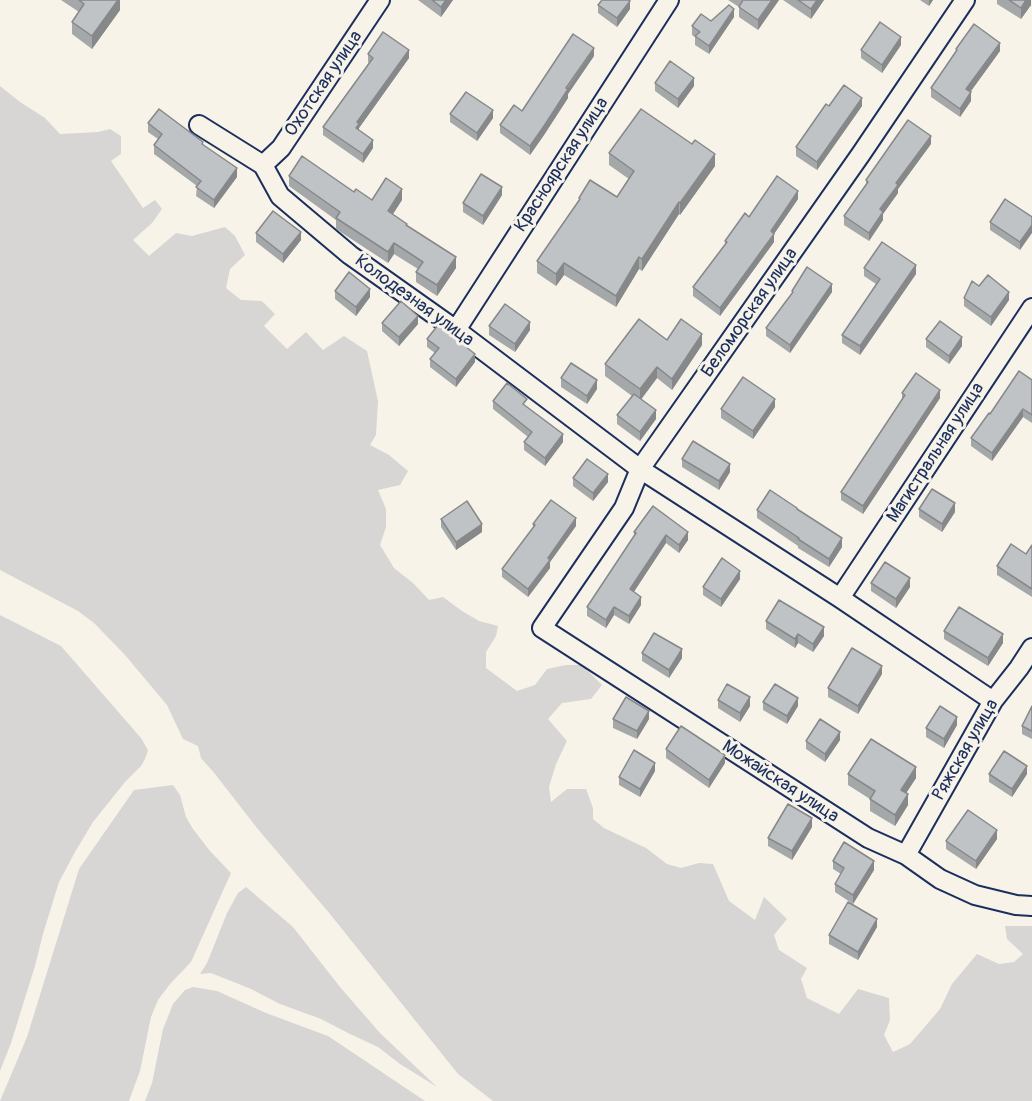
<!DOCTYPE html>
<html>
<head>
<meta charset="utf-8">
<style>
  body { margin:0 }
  canvas { display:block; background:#f7f3e8 }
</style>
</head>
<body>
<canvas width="1032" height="1101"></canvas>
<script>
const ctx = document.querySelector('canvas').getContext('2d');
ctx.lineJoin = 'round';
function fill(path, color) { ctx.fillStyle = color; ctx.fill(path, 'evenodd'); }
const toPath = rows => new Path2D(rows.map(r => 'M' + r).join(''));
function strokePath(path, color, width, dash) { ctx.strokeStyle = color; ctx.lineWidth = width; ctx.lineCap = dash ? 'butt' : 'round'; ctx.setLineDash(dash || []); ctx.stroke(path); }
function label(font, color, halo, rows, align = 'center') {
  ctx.font = font + ' Pangolin,sans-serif'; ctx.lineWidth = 6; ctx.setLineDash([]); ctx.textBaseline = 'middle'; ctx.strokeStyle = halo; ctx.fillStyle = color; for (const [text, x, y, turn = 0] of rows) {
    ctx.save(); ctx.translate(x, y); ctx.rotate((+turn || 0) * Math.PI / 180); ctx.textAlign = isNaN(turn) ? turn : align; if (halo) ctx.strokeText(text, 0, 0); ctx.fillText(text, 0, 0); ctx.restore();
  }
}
const green = toPath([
  [0,86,20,102,45,118,60,134,98,132,110,129,121,136,121,154,111,161,143,208,155,200,162,209,152,223,133,240,149,256,176,233,192,236,225,227,235,236,245,255,230,269,226,288,241,300,262,301,275,314,264,326,287,349,306,332,323,350,344,336,367,351,378,401,376,435,370,445,389,455,408,471,400,485,378,490,386,509,386,527,380,545,394,568,413,583,429,600,443,597,462,611,479,621,498,626,496,636,486,652,486,668,517,691,535,685,547,669,566,665,582,665,602,685,591,699,562,703,548,719,567,741,556,764,549,787,551,802,567,789,586,789,593,808,593,819,604,828,646,848,667,864,681,868,699,863,713,864,729,901,755,920,764,897,787,919,774,935,779,950,807,968,801,979,807,998,839,1014,858,989,889,998,890,1020,884,1035,893,1052,910,1044,940,1009,952,984,977,954,999,964,1014,962,1023,954,1007,939,1005,926,1032,926,1032,1101,493,1101,458,1074,330,914,257,828,215,774,201,758,198,746,183,739,167,705,125,655,94,623,78,611,0,570],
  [0,615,61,646,141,738,148,750,145,759,141,766,125,782,93,822,75,852,59,882,43,934,35,966,11,1043,0,1071],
  [173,785,180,795,186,817,193,829,210,851,231,873,191,962,170,984,158,1000,151,1017,140,1071,129,1101,0,1101,27,1037,79,869,134,790],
  [246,887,293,927,340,987,380,1033,437,1087,400,1064,378,1047,350,1034,321,1019,280,1004,251,989,211,973,200,974,207,963,227,913,238,893],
  [193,987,217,991,266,1013,328,1036,425,1101,145,1101,152,1083,163,1029,173,1004,185,990]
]);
const minor = toPath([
  [965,0,861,154,640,469,624,508,542,628,868,838,906,855,940,879,975,895,1016,905,1032,906],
  [199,125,263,165,280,196,350,255,456,330,640,469,840,598,993,701],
  [263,165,281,148,380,0],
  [456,330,669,0],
  [840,598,1032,308],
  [906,855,993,701,1019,668,1032,648]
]);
const wall = toPath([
  [61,0,120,0,120,10,92,49,72,34,72,22,79,12],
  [418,0,453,0,441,17],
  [728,0,779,0,758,30,739,17,739,7],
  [783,0,824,0,811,19],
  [920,0,933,0,929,6],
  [997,0,1031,0,1031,5,1021,19,997,4],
  [598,5,630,9,617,27,598,13],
  [734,17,709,54,695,45,695,37,692,35,692,26,711,21],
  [901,45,882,73,861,58,861,50],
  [956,49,1000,51,970,92,971,101,960,117,931,97,931,88,956,52],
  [368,54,409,58,359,128,359,130,373,148,363,163,323,135,323,127,369,63,368,62],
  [594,56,568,94,568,98,544,135,530,155,500,133,500,125,522,111],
  [655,83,694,86,678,108,655,91],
  [829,106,862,106,817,170,796,156,796,147],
  [450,114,493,118,477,141,450,122],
  [148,123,203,145,237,177,214,208,196,196,197,186,154,154,154,145,158,139,148,132],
  [931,144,898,189,898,193,883,214,883,220,869,241,844,225,844,216,866,184,866,180],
  [609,153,715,166,680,215,679,214,642,271,639,269,616,307,564,275,556,286,537,273,537,261,579,201,579,198,617,197,629,179,609,165],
  [289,176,354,192,372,200,402,200,392,214,407,225,456,268,437,296,416,282,416,272,418,269,394,254,388,263,336,229,336,220,289,186],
  [502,195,483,225,463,212,463,203],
  [798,199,774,234,774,242,720,316,693,296,693,287,725,245,725,241,749,217],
  [1032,217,1020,250,990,230,990,222],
  [256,233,301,240,283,263,256,242],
  [864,268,916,274,860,355,842,343,842,335,876,284,864,276],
  [979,286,1009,300,991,326,964,306,964,298],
  [335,291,370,297,356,316,335,299],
  [792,291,832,292,790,353,766,336,766,328,792,293],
  [382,323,418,324,399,346,382,331],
  [489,326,530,330,515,352,489,335],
  [427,339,475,362,456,387,430,367,430,359,435,353,427,347],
  [926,339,962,346,949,364,926,347],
  [667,340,702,345,672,390,657,378,641,399,656,419,640,441,617,424,617,415,632,396,605,376,605,364],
  [561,378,597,389,587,404,561,387],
  [1032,380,1032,423,1023,417,992,461,971,446,971,438,990,414],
  [902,393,940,398,863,514,841,500,841,492,902,399],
  [493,401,527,407,563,442,545,466,524,450,524,442,528,437,493,409],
  [775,407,753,439,721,418,721,409],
  [682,459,730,472,719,490,682,467],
  [573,478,608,482,593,501,573,486],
  [653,506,688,540,679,553,666,543,633,592,641,605,629,624,614,615,606,628,587,616,587,607,634,536,634,532],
  [797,509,842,547,829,567,798,548,798,546,757,518,757,510],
  [919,509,955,512,942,532,919,517],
  [441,519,482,532,456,550,441,527],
  [533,524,576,526,550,562,550,568,528,597,502,577,502,569,533,528],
  [1032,545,1032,597,997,575,997,566,1026,554],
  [740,579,721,607,703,595,703,587],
  [871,583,910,587,896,608,871,591],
  [766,621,824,636,813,652,798,643,795,648,766,629],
  [944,631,1003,643,988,666,944,639],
  [642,653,682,658,669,678,642,661],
  [882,674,858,714,828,697,828,688],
  [718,700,750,706,740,722,718,708],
  [763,702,798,706,787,724,763,710],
  [1032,706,1032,739,1022,734,1022,726],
  [613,719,649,719,637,739,613,728],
  [957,725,944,748,926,737,926,728],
  [840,740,825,762,806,749,806,741],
  [666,749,725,763,709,788,666,758],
  [655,771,640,797,619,785,619,777],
  [848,774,916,778,906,793,908,805,895,826,870,811,870,799,848,785],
  [989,774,1027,774,1012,797,989,782],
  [812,827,792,860,768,846,768,838],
  [997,839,976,869,946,849,946,841],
  [833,861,874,870,853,904,835,892,835,884,841,874,833,869],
  [877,927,858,960,829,944,829,935]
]);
const shadedWall = toPath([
  [118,0,120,0,120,10,92,49,92,36],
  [446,0,453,0,441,17,441,7],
  [772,0,779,0,758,30,758,20],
  [817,0,824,0,811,19,811,9],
  [929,0,933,0,929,6],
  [1026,0,1031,0,1031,5,1021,19,1021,8],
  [630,1,630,9,617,27,617,18],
  [734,9,734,17,709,54,709,46],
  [901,37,901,45,882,73,882,65],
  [1000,43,1000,51,966,98,966,89],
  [594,48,594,56,568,94,568,98,544,135,530,155,530,146],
  [409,50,409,58,359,128,359,132,356,136,357,122],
  [694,78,694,86,678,108,678,99],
  [971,92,971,101,960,117,960,109],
  [862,98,862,106,817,170,817,162],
  [493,110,493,118,477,141,477,133],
  [931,136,931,144,898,189,898,193,883,214,883,220,869,241,869,233,880,209,896,183],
  [373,140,373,148,363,163,363,154],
  [715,154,715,166,680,215,680,203],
  [237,168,237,177,214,208,214,200],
  [502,187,502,195,483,225,483,216],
  [402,189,402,200,388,222,388,211],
  [798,191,798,199,774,234,774,242,720,316,720,308],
  [679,202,679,214,642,271,642,259],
  [1032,225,1032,233,1020,250,1020,242],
  [301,232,301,240,283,263,283,254],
  [394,243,394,254,388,263,388,252],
  [456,257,456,268,437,296,437,285],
  [639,257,639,269,616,307,616,296],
  [564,263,564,275,556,286,556,274],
  [916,265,916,274,860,355,860,346],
  [832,284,832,292,790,353,790,345],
  [370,289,370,297,356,316,356,307],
  [1009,292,1009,300,991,326,991,317],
  [418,316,418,324,399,346,399,337],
  [530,322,530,330,515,352,515,344],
  [702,334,702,345,672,390,672,379],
  [962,337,962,346,949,364,949,356],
  [475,354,475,362,456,387,456,379],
  [657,367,657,378,640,401,640,389],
  [597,380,597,389,587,404,587,396],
  [940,390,940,398,863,514,863,506],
  [775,399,775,407,753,439,753,431],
  [1023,409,1023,417,992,461,992,453],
  [656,410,656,419,640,441,640,432],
  [563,434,563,442,545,466,545,458],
  [730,464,730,472,719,490,719,481],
  [608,474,608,482,593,501,593,493],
  [955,503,955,512,942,532,942,524],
  [576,518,576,526,550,562,550,568,528,597,528,589,548,558],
  [482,524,482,532,456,550,456,542],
  [688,532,688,540,679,553,679,545],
  [666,535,666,543,630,598,630,589],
  [842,538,842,547,829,567,829,559],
  [740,571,740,579,721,607,721,599],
  [910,578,910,587,896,608,896,599],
  [641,597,641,605,629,624,629,616],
  [614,607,614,615,606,628,606,620],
  [824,627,824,636,813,652,813,644],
  [798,634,798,643,795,648,795,639],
  [1003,634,1003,643,988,666,988,658],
  [682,649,682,658,669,678,669,670],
  [882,666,882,674,858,714,858,706],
  [750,697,750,706,740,722,740,713],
  [798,698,798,706,787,724,787,716],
  [649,711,649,719,637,739,637,731],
  [957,717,957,725,944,748,944,739],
  [840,732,840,740,825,762,825,754],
  [725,755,725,763,709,788,709,780],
  [655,763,655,771,640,797,640,789],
  [1027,766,1027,774,1012,797,1012,789],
  [916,767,916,778,901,801,901,790],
  [908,794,908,805,895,826,895,815],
  [812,818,812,827,792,860,792,851],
  [997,830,997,839,976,869,976,861],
  [874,861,874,870,853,904,853,895],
  [877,919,877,927,858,960,858,952]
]);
const building = toPath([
  [79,0,118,0,92,36,72,22,84,4,79,0],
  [432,0,446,0,441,7,432,0],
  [602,0,628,0,630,1,617,18,598,5,602,0],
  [743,0,772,0,758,20,739,7,743,0],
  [798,0,817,0,811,9,798,0],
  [1009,0,1026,0,1021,8,1009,0],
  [729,5,734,9,709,46,695,36,700,32,692,26,701,14,711,21,729,5],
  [880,22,901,37,882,65,861,50,880,22],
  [974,24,1000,43,966,89,971,92,960,109,931,88,957,50,956,49,974,24],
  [383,32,409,50,357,122,359,124,356,128,373,140,363,154,323,127,373,58,368,54,383,32],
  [573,34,594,48,566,88,568,89,544,126,530,146,500,125,514,105,522,111,573,34],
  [670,61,694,78,678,99,655,83,670,61],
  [844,85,862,98,817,162,796,147,826,104,829,106,844,85],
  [466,92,493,110,477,133,450,114,466,92],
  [159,109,203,142,202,144,237,168,214,200,196,187,201,181,154,145,162,134,148,123,159,109],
  [641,109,692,144,695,140,715,154,680,203,679,202,642,259,639,257,616,296,564,263,556,274,537,261,580,199,579,198,590,180,617,197,634,171,609,153,641,109],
  [908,120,931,136,896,183,898,185,880,209,883,212,869,233,844,216,868,182,866,180,908,120],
  [302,156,354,192,356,189,372,200,386,178,402,189,388,211,407,224,406,225,456,257,437,285,416,272,423,262,394,243,388,252,336,218,340,212,289,176,302,156],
  [481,174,502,187,483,216,463,203,481,174],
  [777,176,798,191,771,231,774,234,720,308,693,287,727,242,725,241,745,213,749,217,777,176],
  [1005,199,1032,217,1032,225,1020,242,990,222,1005,199],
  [273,211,301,232,283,254,256,233,273,211],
  [882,242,916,265,860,346,842,335,880,279,864,268,882,242],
  [807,267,832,284,790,345,766,328,793,292,792,291,807,267],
  [349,272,370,289,356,307,335,291,349,272],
  [988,275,1009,292,991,317,964,298,972,281,979,286,988,275],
  [401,301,418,316,399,337,382,323,401,301],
  [505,304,530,322,515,344,489,326,505,304],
  [639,319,667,340,681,319,702,334,672,379,657,367,640,389,605,364,639,319],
  [940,321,962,337,949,356,926,339,940,321],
  [438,325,475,354,456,379,430,359,439,348,427,339,438,325],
  [571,363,597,380,587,396,561,378,571,363],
  [1019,371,1032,380,1032,415,1023,409,992,453,971,438,989,413,990,414,1019,371],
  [916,373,940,390,863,506,841,492,905,395,902,393,916,373],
  [743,377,775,399,753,431,721,409,743,377],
  [507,383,527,399,523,404,563,434,545,458,524,442,532,432,493,401,507,383],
  [634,394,656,410,640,432,617,415,634,394],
  [693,441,730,464,719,481,682,459,693,441],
  [587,459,608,474,593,493,573,478,587,459],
  [932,489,955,503,942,524,919,509,932,489],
  [770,490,797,508,797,509,842,538,829,559,798,539,799,538,757,510,770,490],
  [551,500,576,518,548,558,550,560,528,589,502,569,535,525,533,524,551,500],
  [467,501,482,524,456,542,441,519,467,501],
  [653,506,688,532,679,545,666,535,630,589,641,597,629,616,614,607,606,620,587,607,636,533,634,532,653,506],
  [1011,544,1026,554,1032,545,1032,589,997,566,1011,544],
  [722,558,740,571,721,599,703,587,722,558],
  [885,562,910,578,896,599,871,583,885,562],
  [779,600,824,627,813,644,798,634,795,639,766,621,779,600],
  [959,607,1003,634,988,658,944,631,959,607],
  [654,633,682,649,669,670,642,653,654,633],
  [852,648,882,666,858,706,828,688,852,648],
  [727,684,750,697,740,713,718,700,727,684],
  [775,684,798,698,787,716,763,702,775,684],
  [626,697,649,711,637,731,613,719,626,697],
  [940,706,957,717,944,739,926,728,940,706],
  [1032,706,1032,731,1022,726,1032,706],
  [820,719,840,732,825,754,806,741,820,719],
  [681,726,725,755,709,780,666,749,681,726],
  [871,739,916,767,901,790,908,794,895,815,870,799,875,791,848,774,871,739],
  [634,750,655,763,640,789,619,777,634,750],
  [1004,751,1027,766,1012,789,989,774,1004,751],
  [788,804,812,818,792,851,768,838,788,804],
  [968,810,997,830,976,861,946,841,968,810],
  [844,842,874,861,853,895,835,884,844,868,833,861,844,842],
  [848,902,877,919,858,952,829,935,848,902]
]);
const streetNames = [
  ["Охотская улица",324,84,-56],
  ["Красноярская улица",562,165,-57],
  ["Колодезная улица",414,301,36],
  ["Беломорская улица",750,313,-55],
  ["Магистральная улица",936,453,-57],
  ["Ряжская улица",966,750,-60],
  ["Можайская улица",780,782,33]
];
fill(green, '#d7d6d4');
strokePath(minor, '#1b2f5e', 22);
strokePath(minor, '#f7f3e8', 18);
fill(wall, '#a5a8a9');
fill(shadedWall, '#86888a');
fill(building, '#c0c3c5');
strokePath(building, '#86888a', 1.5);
label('18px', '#1b2f5e', '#f7f3e8', streetNames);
</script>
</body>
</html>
